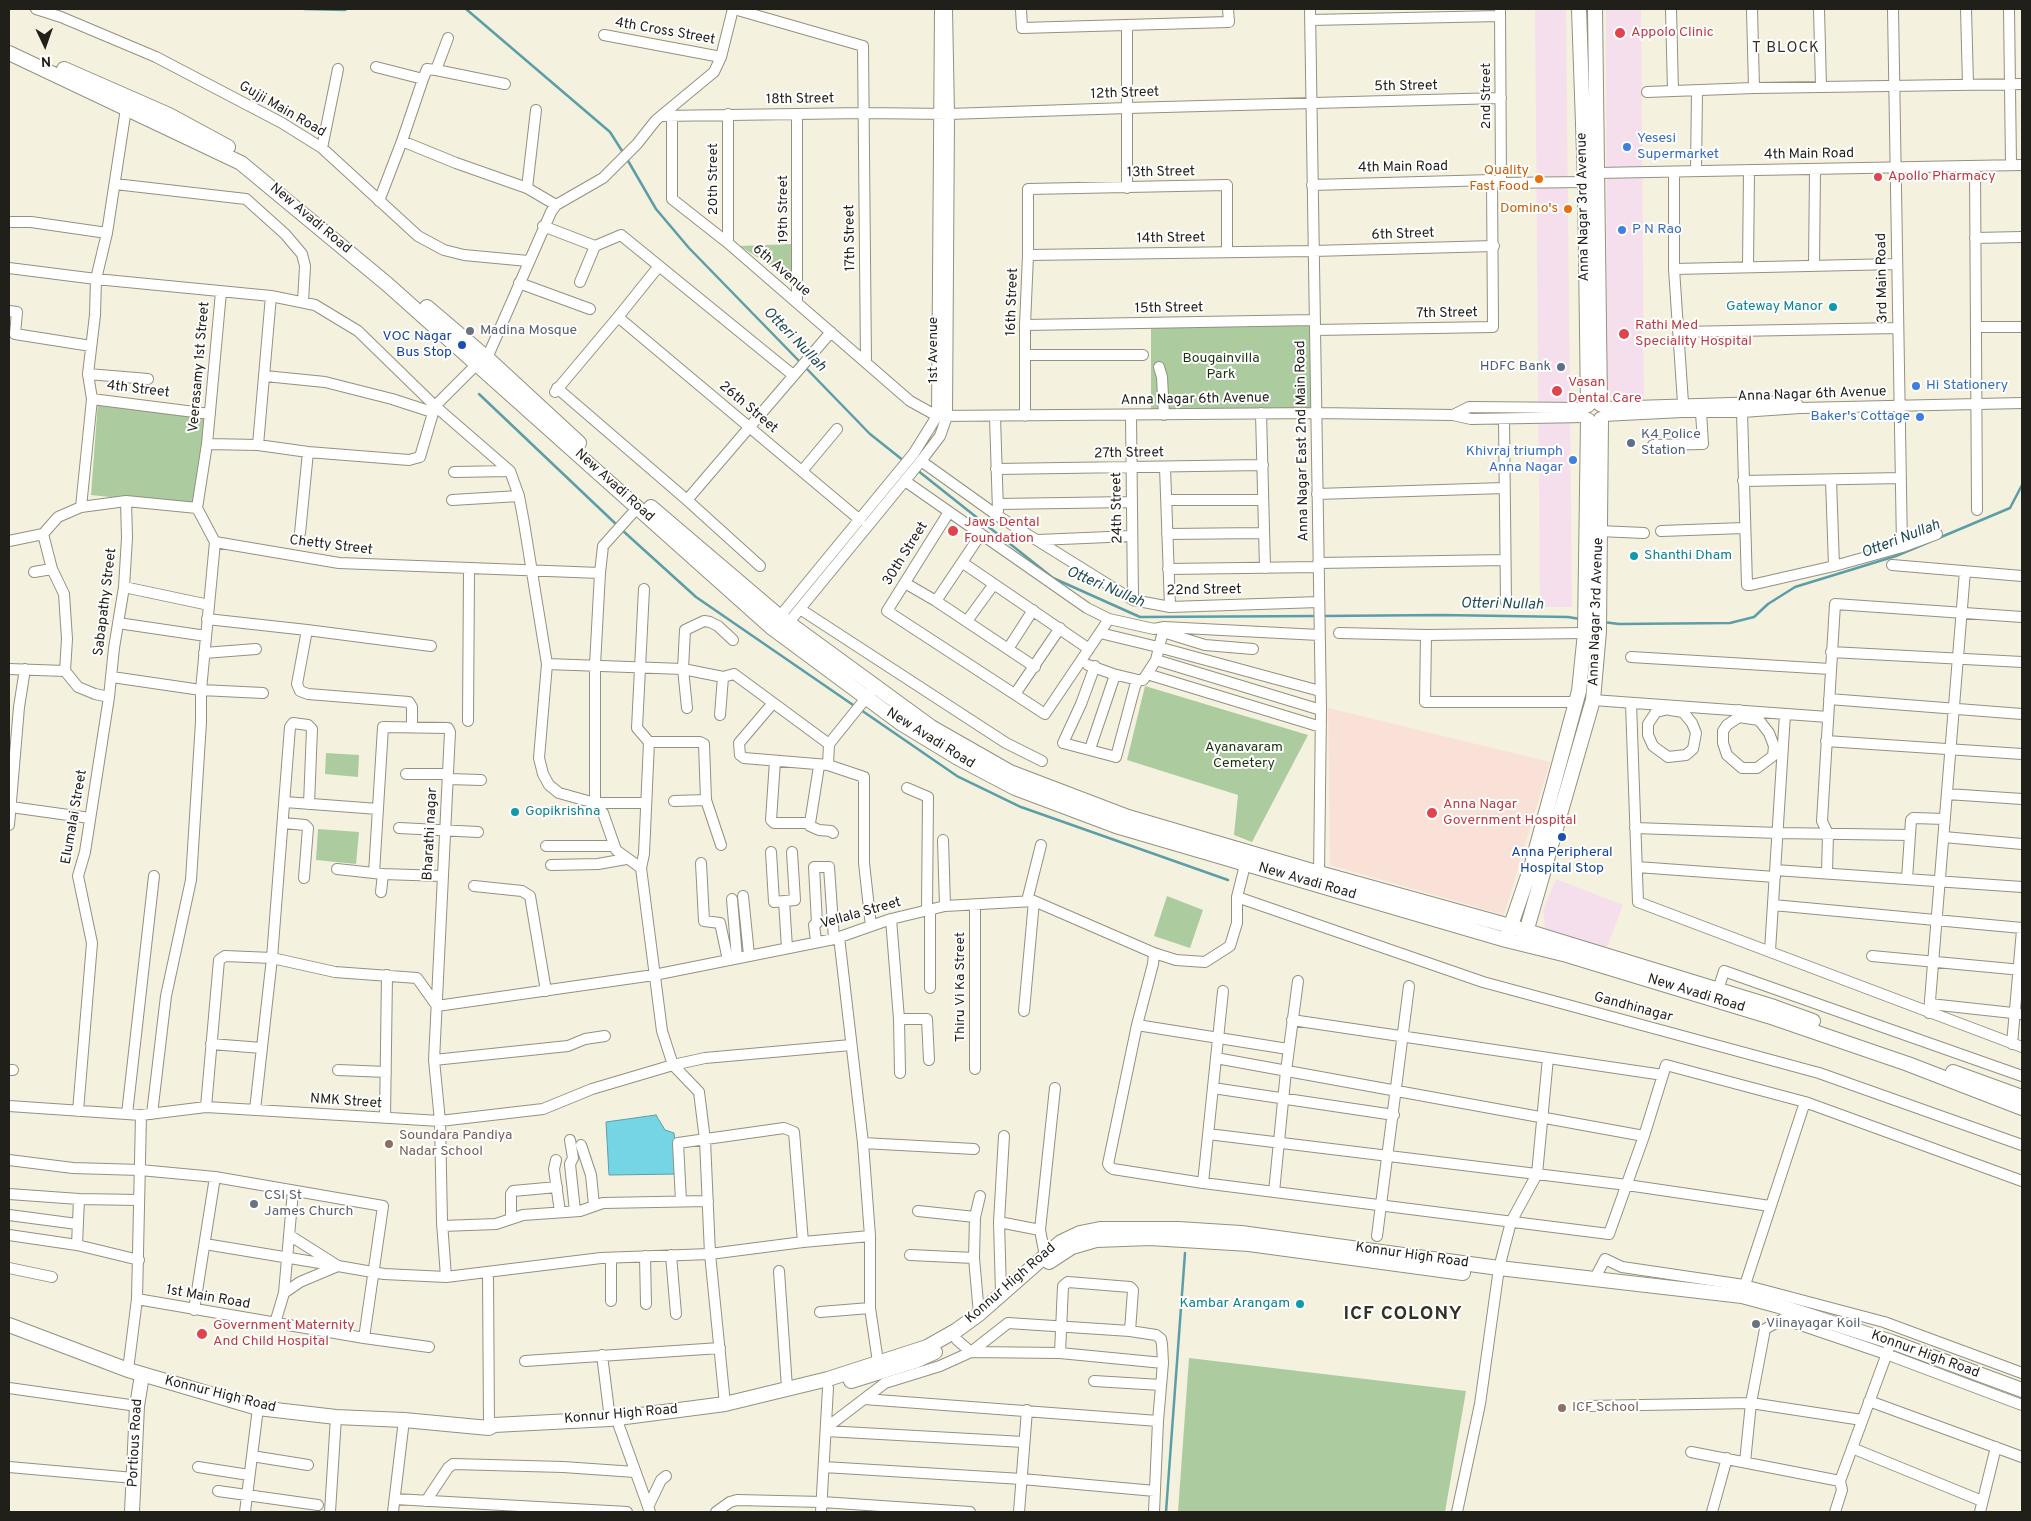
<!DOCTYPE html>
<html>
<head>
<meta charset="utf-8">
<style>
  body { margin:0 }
  #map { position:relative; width:2031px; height:1521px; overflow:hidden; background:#f4f1df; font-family:Overpass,sans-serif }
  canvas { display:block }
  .frame { position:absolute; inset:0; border:10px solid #201f19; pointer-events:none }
  .north { position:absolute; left:20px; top:20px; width:50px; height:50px; -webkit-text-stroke:4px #fff; paint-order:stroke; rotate:177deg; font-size:14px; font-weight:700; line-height:20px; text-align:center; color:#201f19 }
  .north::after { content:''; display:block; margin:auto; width:18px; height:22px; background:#201f19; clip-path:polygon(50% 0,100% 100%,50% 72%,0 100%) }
</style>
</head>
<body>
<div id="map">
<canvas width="2031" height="1521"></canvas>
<div class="frame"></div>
<div class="north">N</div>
</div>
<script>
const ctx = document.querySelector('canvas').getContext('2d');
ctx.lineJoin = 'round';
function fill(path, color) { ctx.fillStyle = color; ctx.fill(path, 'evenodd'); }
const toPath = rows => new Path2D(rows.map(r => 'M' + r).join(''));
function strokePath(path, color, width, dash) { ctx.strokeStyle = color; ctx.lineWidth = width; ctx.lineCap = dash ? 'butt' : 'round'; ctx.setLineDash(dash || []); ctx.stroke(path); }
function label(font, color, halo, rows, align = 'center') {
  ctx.font = font + ' Overpass,sans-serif'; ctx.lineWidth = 4; ctx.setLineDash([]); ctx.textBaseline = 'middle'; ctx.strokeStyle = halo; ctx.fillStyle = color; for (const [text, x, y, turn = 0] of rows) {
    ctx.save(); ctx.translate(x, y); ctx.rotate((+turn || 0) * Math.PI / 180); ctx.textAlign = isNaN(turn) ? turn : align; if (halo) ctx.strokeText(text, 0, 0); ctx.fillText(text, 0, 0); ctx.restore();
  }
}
const commercial = toPath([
  [1535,9,1566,9,1572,607,1540,607],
  [1606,9,1641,9,1644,401,1613,401,1607,391],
  [1556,879,1623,905,1606,950,1545,928,1543,910]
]);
const medical = toPath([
  [1328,708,1550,762,1504,915,1330,865]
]);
const green = toPath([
  [792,244,794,281,740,246],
  [1312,323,1313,409,1151,410,1151,327],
  [98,401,205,416,194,506,91,495],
  [1145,686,1308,735,1252,842,1234,835,1238,795,1127,760],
  [326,753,359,755,358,777,325,774],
  [318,829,359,832,356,864,316,860],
  [1167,896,1203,910,1190,948,1154,936],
  [1189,1358,1466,1391,1445,1512,1178,1512]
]);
const water = toPath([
  [656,1115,665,1130,674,1133,679,1174,609,1175,606,1122,656,1115]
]);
const stream = toPath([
  [304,9,345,10,347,9],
  [466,9,610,132,624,154],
  [627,159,656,209,689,248,801,363],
  [805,367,870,434,904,461],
  [479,394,618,526],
  [917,470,1053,578,1140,617,1318,616],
  [622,530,696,597,856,707],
  [1323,616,1442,615,1568,617,1580,619],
  [1603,622,1619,624,1730,623,1754,617,1768,604,1795,587,1896,556,2010,508,2022,485],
  [861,710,957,776,1021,807,1228,880],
  [1166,1512,1185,1253]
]);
const minor = toPath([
  [36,9,61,17,156,57,282,123,322,148,418,236,444,250,464,255,528,261],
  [734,9,863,46,866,363],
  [1021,9,1022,28,1229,22,1228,9],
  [1310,9,1321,710,1319,873],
  [1500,9,1501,183],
  [1671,9,1673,91],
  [1752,9,1754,88],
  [1819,9,1821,87],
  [1893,9,1902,547],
  [1966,9,1968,84],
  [2009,9,2011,165],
  [1310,20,1500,16],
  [604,35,721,57],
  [376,67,423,79],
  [436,70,505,84],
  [1647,92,1754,88,2022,84],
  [728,114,728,243],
  [797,114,797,303],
  [672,115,672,199,728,243,910,401,937,416,1316,413,1453,415,1471,419,1586,417],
  [662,116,863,113,949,114,1127,108,1501,98],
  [402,141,456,163,527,188,556,205],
  [322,148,338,69],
  [1975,166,1977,510],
  [1696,171,1697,91],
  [1674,172,1674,269,1683,403],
  [1596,173,2022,165],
  [115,184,246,199,285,234,302,254,305,266,303,302],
  [1312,185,1492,180,1501,183,1585,182],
  [527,188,536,110],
  [1127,188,1127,25],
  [379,201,402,141,423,79,427,69,436,70,448,38],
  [9,222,31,222,107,233],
  [543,226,595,246,621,235,793,375],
  [1975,238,2022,237],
  [1028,255,1313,251,1494,246],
  [1814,266,1815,169],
  [1748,267,1749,170],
  [9,268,96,279,271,296,315,305,358,331,435,406,510,471,519,496,524,523,547,664,539,758,543,774,549,785,559,793,595,803,646,803],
  [1674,269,1897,264],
  [580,282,595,246],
  [519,283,590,309],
  [9,311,17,312,15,334,91,346],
  [618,317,860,520],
  [1025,325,1315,320],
  [1976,327,2022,327],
  [1315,330,1493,327,1492,180],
  [1679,332,1898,328],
  [1026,355,1143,355],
  [1159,367,1162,377,1164,415],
  [88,374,148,379],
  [265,376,325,382,392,399,432,412],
  [557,388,687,500,760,566],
  [555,392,618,317,659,266],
  [92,399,210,414],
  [1602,407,1795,401,1800,408],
  [1742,412,1747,585,1751,585,1834,566,1902,547,1937,534],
  [1261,413,1265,568],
  [1131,415,1133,600],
  [1453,415,1469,407,1586,408],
  [1025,416,1025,325,1028,255,1028,189,1227,185,1227,252],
  [1603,416,1682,412,1742,412,1800,408,2022,403],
  [995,417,998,511],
  [1504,419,1506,602],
  [207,444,258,445,308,452,409,460,420,457,435,406,477,364,487,358,551,212,556,205,603,178,637,144,656,120,714,72,721,57,733,9],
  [258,445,271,296],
  [1653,445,1703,444,1701,412],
  [921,461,998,516,1133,600,1170,607,1319,602],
  [1165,467,1170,607],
  [996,469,1263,465],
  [802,471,837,429],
  [454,472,510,471],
  [1831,480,1834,566],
  [905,481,1087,608,1109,619,1154,629,1164,627,1319,635],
  [1743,481,1901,478],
  [1317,494,1504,488],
  [452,500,519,496],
  [687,500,831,332],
  [1167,500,1263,500],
  [998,504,1131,502],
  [81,507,92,399,88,374,95,315,96,279,107,233,127,102],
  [638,507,603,546,600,573,595,665,595,803,603,813,616,850,641,868,662,1031,673,1065,699,1092,705,1140,710,1254,725,1404],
  [197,508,207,444,221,292],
  [949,512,887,611,1045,714,1109,619],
  [1599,531,1644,533],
  [1661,531,1744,528],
  [300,533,308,452],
  [43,534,52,569,64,594,67,639,65,671,78,687,95,694,109,697],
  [1167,534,1263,533],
  [1038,540,1132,536],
  [9,541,43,534,58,517,81,507,126,501,197,508,215,542,339,563,600,573],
  [963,563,1089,649],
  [1318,563,1505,560],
  [1892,565,2022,576],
  [1168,569,1318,567],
  [34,572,52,569],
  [905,583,936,601,1035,667],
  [124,587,209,605],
  [936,601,981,534],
  [800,609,1006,743,1042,761],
  [207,619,307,630,431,646],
  [776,621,914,453,937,416,940,9],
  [967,621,994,584],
  [118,623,206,636],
  [785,627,921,461,940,436,947,416,949,114,947,9],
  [307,630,297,684,300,691,308,694,409,702,412,707,412,727],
  [1163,632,1205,645,1253,649],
  [1100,633,1158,647,1320,691],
  [1339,633,1426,635,1585,633],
  [1426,635,1425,702,1575,702],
  [1008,649,1033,610],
  [1831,652,2022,662],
  [204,653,256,649],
  [1631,657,1830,669],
  [1156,660,1321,710],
  [547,664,683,669,723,677,734,674,829,744],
  [1088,665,1113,674,1138,680],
  [1095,666,1081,704,1063,743,1116,757,1135,686,1138,680,1143,680,1156,660,1164,627],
  [9,669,65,671],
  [1147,674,1321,727],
  [112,677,201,690,263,693],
  [1015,694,1060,628],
  [1829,699,2022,714],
  [1593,700,1828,717],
  [773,703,739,743,740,755,744,758,828,765,864,777,864,863,871,926],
  [1631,703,1638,902,2022,1047],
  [1669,707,1669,709,1656,712,1648,724,1648,735,1653,746,1668,757,1686,755,1693,749,1696,733,1692,723,1683,712,1670,710],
  [687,708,683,669,685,630,704,621,710,622,718,626,733,640],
  [1739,710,1739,717,1759,720,1769,733,1774,746,1773,756,1757,768,1742,768,1727,755,1723,743,1723,731,1727,725,1739,717],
  [720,715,723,677],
  [468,721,469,569],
  [1826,741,2022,754],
  [649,742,700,742,704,744,706,800,721,845],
  [1090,749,1115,675],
  [775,761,771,820,774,823,810,823],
  [828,765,829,744,870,693],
  [406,774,448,774],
  [448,779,481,780],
  [907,788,928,797,927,910],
  [1947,794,2022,799],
  [674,801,706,800],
  [285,802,378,809],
  [11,807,90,818],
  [283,823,305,825,308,828,304,878],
  [810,823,819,766],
  [810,823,810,826,819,830,831,831,833,833],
  [9,825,19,707,25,669],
  [399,828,478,832],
  [1635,828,1778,833,1910,835],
  [1944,837,2022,844],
  [943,840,945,906],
  [546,846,614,846],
  [771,852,774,902,795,900,792,852],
  [701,863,704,921,720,923,728,960],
  [551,865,598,864,626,859],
  [1637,867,1775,877],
  [641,868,644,854,649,742,637,728,644,589],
  [337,869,383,874,442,876],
  [1775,870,2022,887],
  [374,873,383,727,448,728,450,732,434,1060,440,1121,442,1222,446,1277],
  [1827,873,1828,834,1822,821,1835,604,2022,617],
  [1907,879,1911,820,1913,818,1945,819],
  [474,886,522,891,530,896,546,991],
  [381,892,383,874],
  [743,896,749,955],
  [1237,897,1483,982,1819,1073,2022,1145],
  [732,899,737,958],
  [784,901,787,948],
  [1027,901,1041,845],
  [1773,905,2022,928],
  [930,910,930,988],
  [891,919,899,1019,900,1073],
  [839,937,863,1143,870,1236,870,1308,878,1362],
  [816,941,814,925,817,923,814,867,829,867,834,939],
  [1770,951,1785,714],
  [1154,953,1153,964,1137,1025,1108,1164,1110,1167,1113,1169,1203,1183,1609,1234,1644,1136,1666,1065,1805,1102,2022,1181],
  [1872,956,2022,970],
  [1718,990,1724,971,2022,1076],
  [1930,1004,2022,1014],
  [437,1006,654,975,834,939,891,919,945,906,1034,901,1154,953,1176,960,1205,962,1230,946,1237,923,1237,897,1247,857],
  [1024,1011,1034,901],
  [1929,1013,1965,571],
  [899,1019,927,1019,929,1060],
  [1292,1020,1663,1075],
  [1137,1025,1288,1049],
  [211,1044,262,1048],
  [2012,1044,2022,930],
  [1216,1058,1644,1136],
  [434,1060,568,1046,585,1039,605,1036],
  [975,1069,975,905],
  [9,1070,13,1070],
  [338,1070,386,1072],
  [1213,1088,1394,1115],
  [9,1106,141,1115,206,1107,440,1121,543,1109,592,1089,673,1065,705,1058,851,1045],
  [206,1107,219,960,225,956,272,958,335,972,417,978,437,1006],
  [255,1110,272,958,290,727,293,723,308,725,312,729,309,804],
  [78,1111,92,943,78,876,85,852,109,697,114,648,124,587,127,538,126,501],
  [127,1114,154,876],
  [152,1114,166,996,191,880,201,722,201,690,215,542],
  [385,1118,387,975],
  [1208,1134,1627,1185,1770,1206],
  [570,1140,573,1158,570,1164,575,1211],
  [863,1143,974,1149],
  [581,1145,591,1175,594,1205],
  [9,1160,73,1168,140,1170,215,1177,383,1206,364,1338],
  [556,1160,554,1169,560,1212],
  [1203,1183,1223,991],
  [1274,1192,1286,1071,1298,981],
  [9,1194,79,1199,139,1200],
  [681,1201,678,1143,784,1128,794,1132,803,1242],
  [918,1211,975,1217],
  [9,1215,77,1224],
  [511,1219,511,1194,513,1191,557,1187],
  [999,1222,1040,1230],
  [442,1226,496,1224,523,1215,580,1211,603,1203,708,1201],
  [9,1235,77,1245,139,1260],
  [1377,1236,1409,986],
  [205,1244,338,1266,289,1235],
  [77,1245,79,1199],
  [671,1255,676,1314],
  [910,1255,974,1258],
  [645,1256,646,1304],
  [1045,1256,1040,1230,1055,1088],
  [611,1258,611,1301],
  [9,1268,52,1277],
  [779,1271,787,1388],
  [488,1273,489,1428],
  [1595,1278,1605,1259,1622,1267,1744,1285,1884,1322,2022,1373],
  [1743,1291,1805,1102],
  [284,1293,293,1191],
  [1001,1293,999,1222,1004,1136],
  [137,1299,364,1338,429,1347],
  [194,1310,215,1177],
  [820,1312,870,1308],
  [979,1314,974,1258,975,1217,980,1196],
  [275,1323,284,1293,300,1282,338,1266,384,1274,446,1277,601,1258,710,1254,803,1242,870,1236],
  [1060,1353,1063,1286,1068,1282,1130,1287,1133,1290,1130,1331],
  [602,1355,610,1419],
  [525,1361,720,1348],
  [128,1370,137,1299,141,1115],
  [1094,1381,1161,1385],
  [9,1388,137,1406],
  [864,1399,885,1383,940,1366,971,1352,1008,1323,1130,1331,1156,1335,1161,1339,1162,1344,1163,1363],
  [1869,1401,2022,1457],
  [1587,1406,1751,1403,1745,1462],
  [1862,1420,1751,1403,1765,1329,1783,1319,1886,1354,2022,1405],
  [619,1426,650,1512],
  [826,1428,864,1399,1158,1421,1163,1363,1060,1353,971,1352,957,1340],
  [826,1431,1024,1442],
  [1852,1448,1982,1501],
  [1691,1452,1840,1481],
  [252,1456,308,1465],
  [9,1467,134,1478],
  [198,1467,249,1475],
  [824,1467,1022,1479,1155,1491],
  [218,1491,318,1505],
  [395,1499,627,1512],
  [426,1501,448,1468,453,1464,563,1467,635,1472],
  [648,1507,661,1480,666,1476],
  [245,1512,258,1408],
  [330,1512,336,1417],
  [393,1512,404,1420],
  [716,1512,730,1502,737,1500,822,1502,970,1512],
  [821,1512,828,1388],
  [1019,1512,1027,1410],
  [1154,1512,1158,1421],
  [1457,1512,1480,1404,1499,1268,1511,1222,1537,1174,1548,1058],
  [1712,1512,1727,1458],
  [1835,1512,1842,1490,1840,1481,1889,1348],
  [1980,1512,1996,1447]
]);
const major = toPath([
  [1579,9,1585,182,1588,405],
  [1595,9,1600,404],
  [9,53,241,163,387,284,771,627,902,724,958,758,1015,788,1116,826,1506,940,1567,955,1768,1016,1908,1064,2022,1108],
  [64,69,169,115,228,147],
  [427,307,487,358,579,443],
  [651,507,779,616,931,727,1010,772,1128,817,1319,873,1510,926,1774,1007,1813,1021],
  [1508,934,1532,864,1579,691,1585,633,1588,420],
  [1524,939,1593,700,1599,631,1601,419],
  [1953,1072,2022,1097],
  [1049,1262,1072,1247,1096,1240,1150,1238,1249,1244,1463,1273],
  [9,1325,128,1370,258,1408,336,1417,404,1420,489,1428,494,1425,610,1419,725,1404,828,1379,927,1347,957,1330,979,1314,1061,1242,1080,1233,1100,1229,1178,1229,1241,1233,1499,1268,1742,1296,1779,1306,1892,1342,2022,1390],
  [851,1381,915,1361,935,1352],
  [132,1512,137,1406,142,1375]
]);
const markers = [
  [1620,33,6,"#e0444e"],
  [1627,147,5,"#3f7fe0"],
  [1878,177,5,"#e0444e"],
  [1539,179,5,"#e8710a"],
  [1568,209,5,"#e8710a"],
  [1622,230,5,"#3f7fe0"],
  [1833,307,5,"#0f9aa8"],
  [470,331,5,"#6b7280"],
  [1624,334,6,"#e0444e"],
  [462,345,5,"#1a4fb4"],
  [1561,367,5,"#5c6f8a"],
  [1916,386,5,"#3f7fe0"],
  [1557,391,6,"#e0444e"],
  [1920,417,5,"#3f7fe0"],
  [1631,443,5,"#5c6f8a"],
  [1573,460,5,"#3f7fe0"],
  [953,531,6,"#e0444e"],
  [1634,556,5,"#0f9aa8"],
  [515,812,5,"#0f9aa8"],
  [1432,813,6,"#e0444e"],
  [1562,837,5,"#1a4fb4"],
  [389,1144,5,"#8d6e63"],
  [254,1204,5,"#6b7280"],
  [1300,1304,5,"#0f9aa8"],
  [1756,1324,5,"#6b7280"],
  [202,1334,6,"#e0444e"],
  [1562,1408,5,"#8d6e63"]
];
const streetNames = [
  ["4th Cross Street",665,32,10],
  ["5th Street",1406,87,-1],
  ["12th Street",1125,94,-2],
  ["2nd Street",1487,96,-90],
  ["18th Street",800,100,-1],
  ["Gujji Main Road",282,110,30],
  ["4th Main Road",1809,155,-1],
  ["4th Main Road",1403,168,-1],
  ["13th Street",1161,173,-1],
  ["20th Street",714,179,-90],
  ["Anna Nagar 3rd Avenue",1584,207,-91],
  ["19th Street",784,209,-90],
  ["New Avadi Road",310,219,40],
  ["6th Street",1403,235,-2],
  ["17th Street",851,238,-91],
  ["14th Street",1171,239,-1],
  ["6th Avenue",781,271,41],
  ["3rd Main Road",1883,278,-91],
  ["16th Street",1013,302,-88],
  ["15th Street",1169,309,-1],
  ["7th Street",1447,314,-1],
  ["1st Avenue",934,350,-90],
  ["Veerasamy 1st Street",200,367,-85],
  ["4th Street",138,390,7],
  ["Anna Nagar 6th Avenue",1812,395,-2],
  ["Anna Nagar 6th Avenue",1195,400,-1],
  ["26th Street",748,408,40],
  ["Anna Nagar East 2nd Main Road",1303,441,-91],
  ["27th Street",1129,454,-1],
  ["New Avadi Road",614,486,42],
  ["24th Street",1118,508,-91],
  ["Chetty Street",331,546,7],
  ["30th Street",906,554,-58],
  ["22nd Street",1204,591,-1],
  ["Sabapathy Street",106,602,-83],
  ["Anna Nagar 3rd Avenue",1597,612,-88],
  ["New Avadi Road",930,739,32],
  ["Elumalai Street",75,817,-80],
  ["Bharathi nagar",431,834,-87],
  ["New Avadi Road",1307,882,16],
  ["Vellala Street",861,914,-16],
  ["Thiru Vi Ka Street",961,987,-90],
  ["New Avadi Road",1696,994,17],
  ["Gandhinagar",1633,1008,15],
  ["NMK Street",346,1102,4],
  ["Konnur High Road",1412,1256,8],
  ["Konnur High Road",1011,1284,-41],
  ["1st Main Road",208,1298,10],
  ["Konnur High Road",1925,1355,20],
  ["Konnur High Road",220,1395,14],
  ["Konnur High Road",621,1415,-5],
  ["Portious Road",136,1443,-87]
];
const healthNames = [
  ["Appolo Clinic",1631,33],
  ["Apollo Pharmacy",1888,177],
  ["Rathi Med",1635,326],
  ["Speciality Hospital",1635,342],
  ["Vasan",1568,383],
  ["Dental Care",1568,399],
  ["Jaws Dental",964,523],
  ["Foundation",964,539],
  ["Anna Nagar",1443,805],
  ["Government Hospital",1443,821],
  ["Government Maternity",213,1326],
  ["And Child Hospital",213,1342]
];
const shopNames = [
  ["Yesesi",1637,139],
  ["Supermarket",1637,155],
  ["P N Rao",1632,230],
  ["Hi Stationery",1926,386],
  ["Baker's Cottage",1910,417,"right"],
  ["Khivraj triumph",1563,452,"right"],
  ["Anna Nagar",1563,468,"right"]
];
const foodNames = [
  ["Quality",1529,171],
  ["Fast Food",1529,187],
  ["Domino's",1558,209]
];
const cultureNames = [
  ["Gateway Manor",1823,307],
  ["Shanthi Dham",1644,556,"left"],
  ["Gopikrishna",525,812,"left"],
  ["Kambar Arangam",1290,1304]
];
const worshipNames = [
  ["Madina Mosque",480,331],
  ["CSI St",264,1196],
  ["James Church",264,1212],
  ["Viinayagar Koil",1766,1324]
];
const transitNames = [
  ["VOC Nagar",452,337],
  ["Bus Stop",452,353],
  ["Anna Peripheral",1562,853,"center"],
  ["Hospital Stop",1562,869,"center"]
];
const parkNames = [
  ["Bougainvilla",1221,359],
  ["Park",1221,375],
  ["Ayanavaram",1244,748],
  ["Cemetery",1244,764]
];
const serviceNames = [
  ["HDFC Bank",1551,367],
  ["K4 Police",1641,435,"left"],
  ["Station",1641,451,"left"]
];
const educationNames = [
  ["Soundara Pandiya",399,1136],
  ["Nadar School",399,1152],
  ["ICF School",1572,1408]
];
const neighbourhoodNames = [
  ["T BLOCK",1786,49]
];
const waterNames = [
  ["Otteri Nullah",794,340,46],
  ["Otteri Nullah",1901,540,-21],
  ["Otteri Nullah",1105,588,23],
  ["Otteri Nullah",1502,605,1]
];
const districtNames = [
  ["ICF COLONY",1403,1315]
];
fill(commercial, '#f6dfec');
fill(medical, '#fae1d8');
fill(green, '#accc9f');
fill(water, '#75d5e4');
strokePath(water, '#5c9ea7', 1);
strokePath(stream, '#5c9ea7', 2.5);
strokePath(minor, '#949180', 12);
strokePath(major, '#949180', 16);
strokePath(minor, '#fff', 10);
strokePath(major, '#fff', 14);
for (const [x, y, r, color] of markers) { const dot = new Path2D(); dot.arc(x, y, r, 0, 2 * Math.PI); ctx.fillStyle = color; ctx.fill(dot); strokePath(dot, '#fff', 2); }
label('14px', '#201f19', '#fff', streetNames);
label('14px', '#be3a42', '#fff', healthNames, 'left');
label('14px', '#366cbe', '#fff', shopNames, 'left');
label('14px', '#c56008', '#fff', foodNames, 'right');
label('14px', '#0d838f', '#fff', cultureNames, 'right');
label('14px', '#5b616d', '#fff', worshipNames, 'left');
label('14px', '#164399', '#fff', transitNames, 'right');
label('14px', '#19340a', '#fff', parkNames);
label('14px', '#4e5e75', '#fff', serviceNames, 'right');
label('14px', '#785e54', '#fff', educationNames, 'left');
ctx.letterSpacing = '1px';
label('15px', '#333123', '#fff', neighbourhoodNames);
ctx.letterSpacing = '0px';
label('italic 15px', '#204c52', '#fff', waterNames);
ctx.letterSpacing = '1px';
label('bold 19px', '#333123', '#fff', districtNames);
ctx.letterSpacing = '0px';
</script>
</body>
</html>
